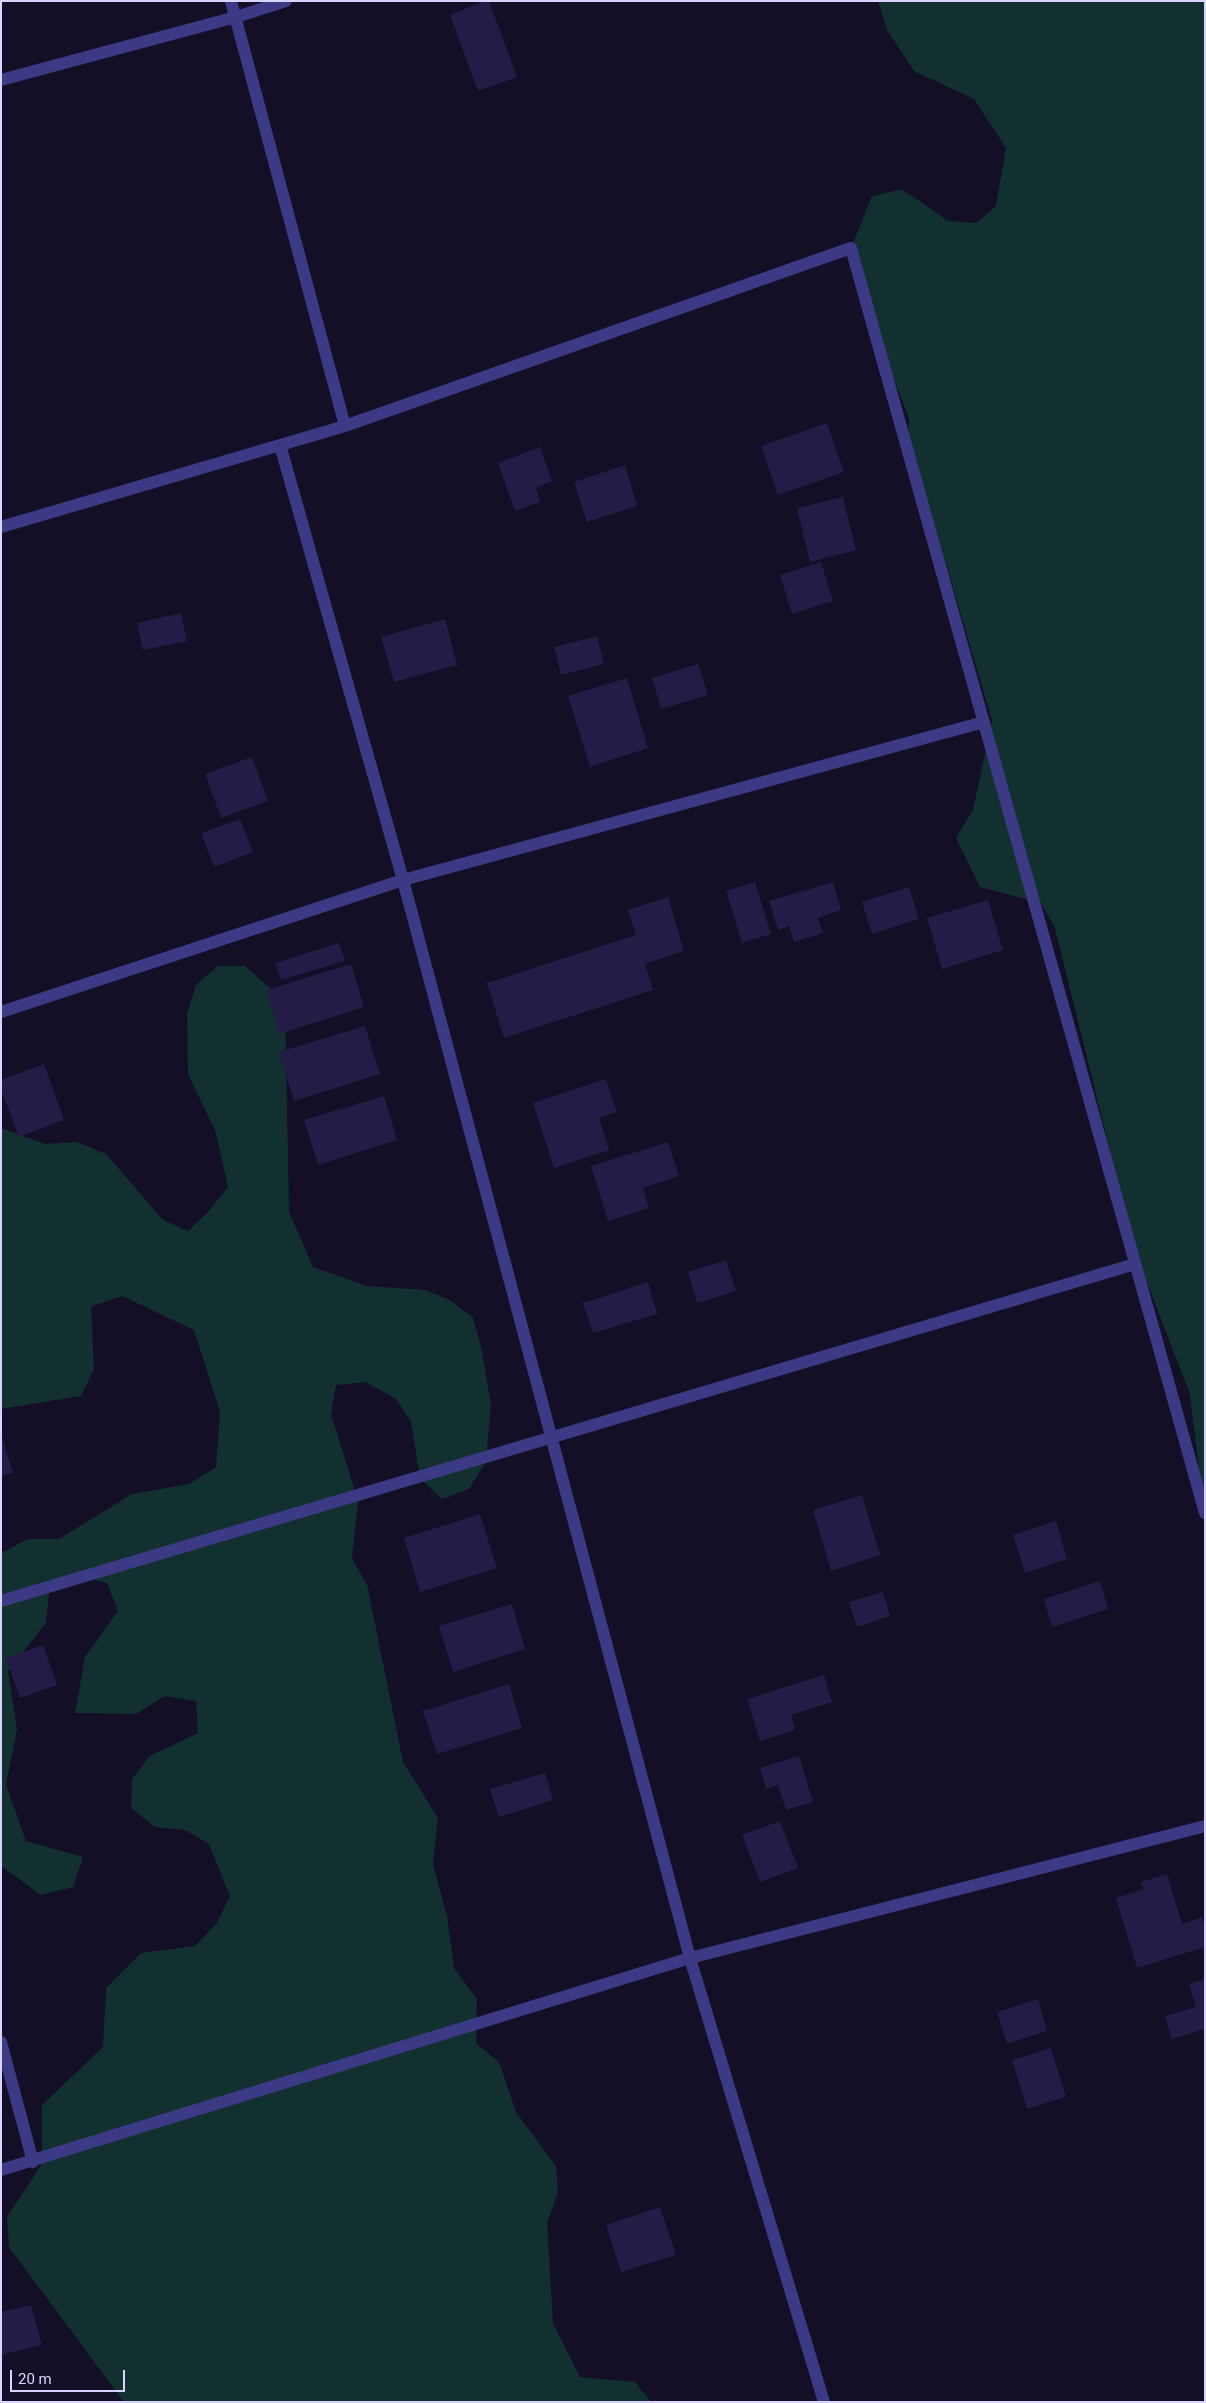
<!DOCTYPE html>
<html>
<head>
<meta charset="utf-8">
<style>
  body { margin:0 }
  #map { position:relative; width:1206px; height:2403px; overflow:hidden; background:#130f26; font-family:Roboto,sans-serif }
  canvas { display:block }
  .frame { position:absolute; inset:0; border:2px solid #d9d4ff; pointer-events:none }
  .scale { position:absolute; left:10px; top:2370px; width:115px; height:22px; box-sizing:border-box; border:2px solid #d9d4ff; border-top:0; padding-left:6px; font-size:15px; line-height:18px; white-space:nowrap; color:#d9d4ff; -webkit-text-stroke:4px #130f26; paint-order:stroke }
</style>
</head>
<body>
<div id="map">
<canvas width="1206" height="2403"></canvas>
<div class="frame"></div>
<div class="scale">20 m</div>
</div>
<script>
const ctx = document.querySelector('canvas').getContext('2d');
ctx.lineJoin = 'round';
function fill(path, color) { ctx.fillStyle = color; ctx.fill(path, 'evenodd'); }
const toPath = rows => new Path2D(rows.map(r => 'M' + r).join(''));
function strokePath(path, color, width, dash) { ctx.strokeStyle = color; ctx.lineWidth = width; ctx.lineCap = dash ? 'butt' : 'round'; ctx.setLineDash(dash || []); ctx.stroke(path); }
const green = toPath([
  [878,1,1205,1,1205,1519,1190,1394,1135,1252,1055,928,1041,903,980,887,956,838,973,810,992,720,938,537,907,455,909,418,854,279,851,248,872,196,902,189,948,221,976,223,996,206,1006,148,974,99,914,71,887,30],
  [218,966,245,966,285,1002,289,1212,313,1267,367,1286,425,1290,450,1300,473,1318,481,1347,491,1404,486,1462,469,1489,442,1499,420,1478,411,1421,395,1398,365,1382,336,1385,331,1414,358,1501,352,1559,367,1584,403,1762,438,1818,433,1864,447,1916,454,1968,477,1999,476,2043,499,2062,516,2112,556,2166,558,2193,547,2222,553,2323,580,2377,635,2382,651,2402,124,2402,9,2247,7,2217,42,2164,42,2105,103,2047,106,1988,141,1953,195,1946,217,1923,230,1896,209,1844,185,1830,155,1827,131,1808,132,1779,150,1756,198,1733,196,1701,165,1696,136,1714,75,1713,85,1657,118,1611,107,1583,72,1575,49,1593,46,1623,8,1671,17,1729,6,1785,26,1841,83,1857,73,1887,41,1895,1,1866,1,1553,28,1539,59,1539,132,1494,189,1484,216,1467,220,1412,194,1330,122,1296,91,1307,94,1369,81,1396,1,1409,1,1128,45,1144,77,1142,106,1154,163,1220,188,1231,209,1211,228,1187,215,1130,188,1074,187,1014,196,985]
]);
const building = toPath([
  [485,1,489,1,517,77,478,91,450,15],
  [827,423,844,472,778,495,761,446],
  [540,447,552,481,536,488,540,502,515,511,498,463],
  [625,465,637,506,587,522,574,482],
  [843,497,856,550,810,562,797,508],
  [821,562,833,601,792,614,780,575],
  [181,613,187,641,143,650,137,623],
  [445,619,457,665,394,682,381,637],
  [597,636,604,664,561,675,554,647],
  [698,664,708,695,661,709,652,678],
  [627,678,648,748,590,767,568,696],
  [252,757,268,801,221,818,205,774],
  [240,819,253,852,214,867,201,833],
  [755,882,771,934,742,943,726,891],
  [833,882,841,910,818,918,823,933,794,942,789,926,778,930,769,901],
  [909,887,919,919,872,934,862,902],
  [668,897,684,951,645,964,653,990,504,1038,487,983,636,935,628,910],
  [988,900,1003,950,942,969,927,918],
  [339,943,345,961,281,980,275,963],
  [351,964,364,1007,279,1034,266,990],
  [365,1026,380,1074,294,1101,279,1052],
  [44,1064,64,1120,19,1137,1,1089,1,1080],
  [606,1079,617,1112,599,1118,609,1150,554,1168,533,1103],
  [384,1096,397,1140,318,1165,304,1120],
  [668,1142,679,1176,643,1188,649,1208,608,1221,591,1166],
  [726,1260,736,1291,697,1303,688,1272],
  [648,1282,657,1314,593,1333,583,1303],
  [2,1437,13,1473,1,1476,1,1438],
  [862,1495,880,1555,831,1571,813,1510],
  [480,1514,497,1568,420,1592,404,1538],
  [1056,1521,1067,1559,1025,1573,1013,1535],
  [1100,1581,1108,1609,1052,1627,1044,1599],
  [883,1592,890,1616,857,1627,849,1602],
  [512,1604,525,1649,453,1672,439,1626],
  [43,1645,57,1685,20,1698,6,1658],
  [824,1675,832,1702,791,1715,795,1730,760,1741,747,1699],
  [509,1684,522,1728,437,1754,423,1711],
  [799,1756,813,1802,786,1810,778,1785,766,1789,760,1768],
  [545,1773,553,1800,499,1817,490,1789],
  [780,1821,798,1868,760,1882,742,1835],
  [1167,1874,1182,1924,1202,1917,1205,1927,1205,1947,1137,1968,1116,1898,1143,1890,1141,1882],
  [1205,1979,1205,2029,1172,2039,1165,2016,1196,2007,1189,1984],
  [1038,1999,1047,2031,1007,2044,997,2012],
  [1051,2048,1066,2097,1027,2109,1012,2060],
  [660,2207,676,2255,621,2272,606,2225],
  [31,2305,42,2345,1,2355,1,2312]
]);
const minor = toPath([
  [231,1,345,426],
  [1,80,236,17,286,1],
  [280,445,403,880,690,1958,824,2402],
  [1,527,345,426,851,248,1205,1513],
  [1,1012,403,880,984,722],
  [1,1601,1135,1264],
  [1,2042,33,2162],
  [1,2170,690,1958,1205,1826]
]);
fill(green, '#12302f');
fill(building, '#241b47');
strokePath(minor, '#3d3a85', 12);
</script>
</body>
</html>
